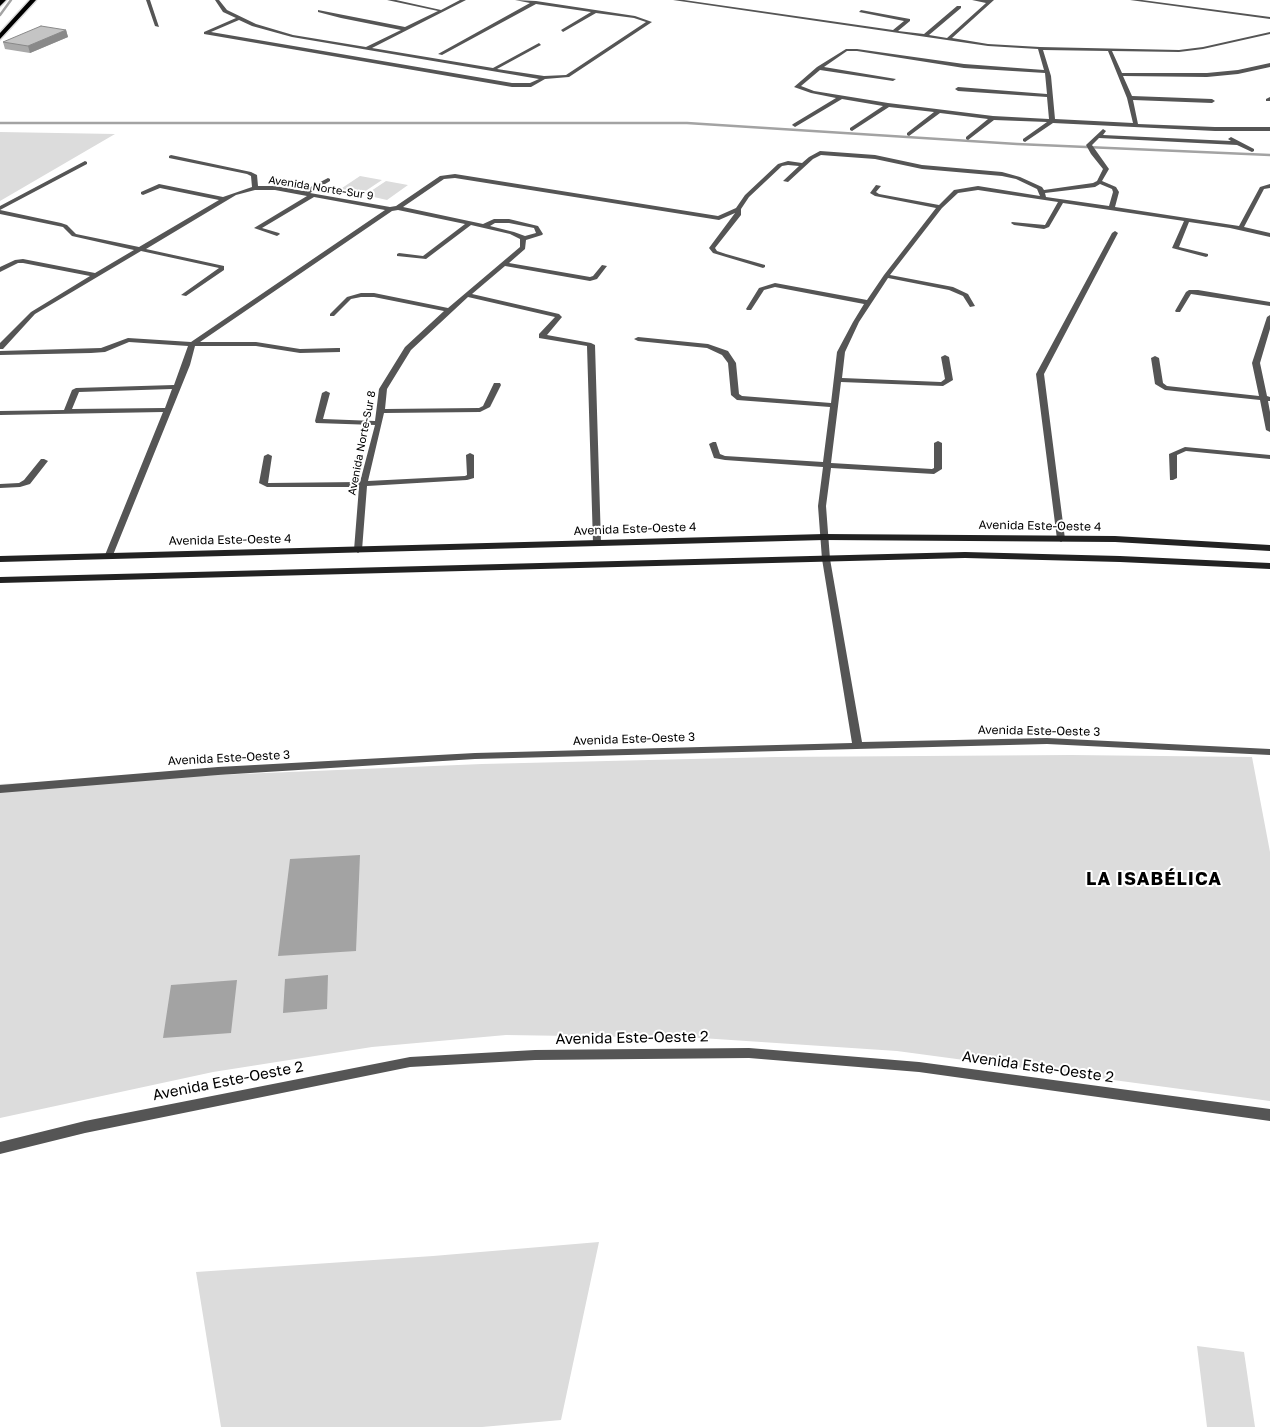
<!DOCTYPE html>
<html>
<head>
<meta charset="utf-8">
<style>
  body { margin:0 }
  canvas { display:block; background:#fff }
</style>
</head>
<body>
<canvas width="1270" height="1427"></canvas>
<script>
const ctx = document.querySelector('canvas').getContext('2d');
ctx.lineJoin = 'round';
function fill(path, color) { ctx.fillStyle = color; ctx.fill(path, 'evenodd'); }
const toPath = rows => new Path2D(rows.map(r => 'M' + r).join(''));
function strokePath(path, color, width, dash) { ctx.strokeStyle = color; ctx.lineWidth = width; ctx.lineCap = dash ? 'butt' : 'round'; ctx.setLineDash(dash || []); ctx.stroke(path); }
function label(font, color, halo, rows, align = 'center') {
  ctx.font = font + ' "Golos Text",sans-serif'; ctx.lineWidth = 4; ctx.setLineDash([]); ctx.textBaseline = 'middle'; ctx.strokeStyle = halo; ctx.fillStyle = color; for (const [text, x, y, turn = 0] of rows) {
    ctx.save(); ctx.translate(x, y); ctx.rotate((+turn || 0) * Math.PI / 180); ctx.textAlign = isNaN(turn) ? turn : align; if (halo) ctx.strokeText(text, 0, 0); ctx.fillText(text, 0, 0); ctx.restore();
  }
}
const green = toPath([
  [0,132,115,134,0,201],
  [360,176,382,180,361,194,339,190],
  [386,181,408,185,387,200,365,195],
  [1071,755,1252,757,1270,852,1270,1101,897,1051,701,1038,506,1035,372,1047,213,1072,0,1118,0,784,482,764,775,757],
  [599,1242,561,1420,482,1427,221,1427,196,1272,433,1256],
  [1197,1346,1244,1352,1255,1427,1207,1427]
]);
const water = toPath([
  [360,855,356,951,278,956,290,859],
  [328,975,327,1009,283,1013,285,979],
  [237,980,231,1033,163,1038,171,985]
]);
const stream = toPath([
  [0,15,11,0],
  [0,123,687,123,1017,144,1270,155]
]);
const minor = toPath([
  [146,0,150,0,159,27,155,26,146,0],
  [215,0,219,0,227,10,256,24,293,35,366,47,401,30,341,18,318,12,318,10,405,27,438,11,387,0,396,0,441,10,460,0,466,0,372,48,493,68,539,43,541,45,497,69,544,76,566,75,646,22,634,18,596,13,563,32,561,30,591,12,536,4,442,55,438,54,530,3,515,0,536,1,635,16,652,22,569,77,545,79,531,87,512,87,204,34,204,32,236,18,223,12,215,0],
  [239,20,252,26,292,37,539,79,530,83,512,83,211,32,239,20],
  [673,0,684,0,893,30,904,21,859,12,861,10,910,19,910,21,898,31,924,34,957,6,961,6,961,8,929,35,947,38,986,3,972,0,994,0,952,38,988,44,1040,47,1179,50,1203,47,1270,32,1270,34,1203,49,1179,52,1112,51,1122,73,1207,73,1238,70,1270,63,1270,67,1238,74,1207,77,1123,76,1132,96,1212,99,1215,101,1212,103,1133,100,1138,124,1215,127,1270,127,1270,131,1215,131,1053,123,1025,142,1023,141,1023,139,1047,122,994,120,968,140,966,139,966,137,988,119,940,113,909,136,907,135,907,133,934,112,889,107,852,131,850,130,850,128,883,106,842,99,795,127,792,125,793,124,836,98,811,93,794,87,817,67,846,49,857,49,964,64,1044,70,1038,49,988,46,673,0],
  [1043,50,1108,51,1127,98,1133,123,1055,119,1051,76,1043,50],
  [847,51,857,51,964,68,1045,73,1047,94,958,87,955,89,958,91,1047,97,1049,119,993,116,888,103,814,91,801,86,820,70,893,81,896,79,824,67,847,51],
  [1130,0,1142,0,1270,17,1270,19,1130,0],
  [1270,97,1270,101,1266,101,1266,99,1270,97],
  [1103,129,1106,131,1103,135,1231,141,1228,139,1231,137,1254,149,1254,151,1252,152,1237,145,1099,138,1092,145,1109,169,1102,181,1116,187,1119,192,1115,207,1239,226,1260,187,1270,184,1270,188,1264,189,1244,227,1270,233,1270,237,1230,228,1189,222,1179,247,1208,254,1208,256,1206,257,1172,248,1184,221,1063,203,1049,227,1044,229,1014,225,1011,223,1012,222,1045,225,1058,202,978,190,958,193,942,208,890,275,953,287,968,294,975,306,970,307,963,296,949,290,888,278,859,322,845,352,842,378,941,382,945,379,941,357,945,355,949,357,953,380,943,386,841,382,831,463,932,469,934,468,934,443,938,441,942,443,942,469,934,474,831,468,826,506,830,559,862,742,1047,738,1270,749,1270,755,1047,744,475,759,218,775,0,793,0,785,218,767,475,753,852,743,822,559,818,506,823,467,725,460,714,458,709,444,713,442,716,442,720,454,725,456,823,462,830,407,737,400,731,395,728,363,722,355,707,348,638,341,634,339,638,337,708,344,728,351,736,363,739,394,742,396,831,403,837,352,853,322,864,304,775,287,764,290,751,310,747,310,746,309,759,288,775,283,867,300,884,275,936,208,875,196,870,193,876,185,881,186,876,192,879,194,939,205,954,190,978,186,1040,196,1037,189,1016,179,1002,176,922,169,875,159,821,155,813,159,788,182,783,181,799,166,788,165,782,166,749,197,741,209,741,215,715,248,717,251,726,254,765,265,765,267,763,268,713,253,709,248,735,213,719,220,455,178,444,179,403,207,483,224,494,219,509,219,538,226,543,234,542,235,526,240,525,249,509,263,590,277,593,276,602,265,607,266,597,279,590,281,505,266,472,294,559,314,562,317,547,335,591,343,595,345,601,543,600,545,597,546,593,543,587,346,539,338,539,334,555,317,468,297,411,350,387,389,385,409,479,408,483,406,494,383,500,383,501,385,490,407,480,412,384,413,368,481,465,476,467,475,466,455,470,453,474,455,474,478,467,480,367,486,362,550,358,553,354,550,359,487,267,487,259,483,264,456,268,454,272,456,268,483,360,482,375,425,316,423,315,421,322,393,326,391,330,393,323,419,375,421,379,389,405,347,444,311,374,297,361,297,351,299,334,316,330,316,330,314,347,297,361,293,374,293,448,308,520,247,520,239,510,234,471,225,426,259,397,256,397,254,399,253,423,256,465,224,398,210,392,211,200,342,256,342,300,349,337,348,340,348,340,352,300,353,256,346,195,346,190,365,113,555,109,558,105,555,163,412,0,415,0,411,64,410,72,390,76,388,174,385,188,346,129,342,105,352,91,353,0,355,0,351,101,348,128,338,191,342,385,210,314,197,262,228,279,233,280,234,277,236,254,228,307,196,275,190,255,190,236,195,146,249,224,266,224,270,186,296,181,295,219,268,141,251,35,314,3,349,0,349,0,343,31,312,90,276,23,263,18,263,0,272,0,267,15,260,23,259,95,273,134,250,72,236,63,227,0,214,0,210,61,223,67,225,76,234,139,247,219,200,160,188,143,195,141,194,141,192,159,184,223,197,252,187,251,176,247,174,169,158,169,156,171,155,251,172,257,175,258,186,275,186,303,191,328,178,330,179,330,181,310,193,390,207,396,206,440,176,455,174,718,216,736,208,745,195,778,164,788,161,802,163,809,157,820,151,875,155,922,165,1002,172,1020,177,1042,187,1044,190,1093,183,1097,181,1103,169,1091,154,1086,145,1103,129],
  [1100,184,1112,189,1113,192,1109,206,1046,197,1045,193,1095,187,1100,184],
  [495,223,509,223,534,228,536,233,525,236,514,232,490,226,495,223],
  [172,389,165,408,72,409,79,392,172,389],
  [85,161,87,162,87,164,0,210,0,206,85,161],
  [1115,231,1118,233,1044,374,1065,539,1061,542,1057,539,1036,374,1112,233,1115,231],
  [1189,290,1198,290,1270,302,1270,306,1191,294,1180,312,1176,312,1175,311,1186,292,1189,290],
  [1270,315,1270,329,1260,363,1267,396,1270,397,1270,401,1268,401,1270,412,1270,432,1266,430,1260,400,1165,390,1155,384,1151,358,1155,356,1159,358,1163,383,1167,386,1259,396,1252,363,1267,317,1270,315],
  [1185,447,1270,455,1270,459,1186,451,1177,455,1177,478,1173,480,1170,480,1169,454,1185,447],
  [41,459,44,459,48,461,30,484,20,487,0,488,0,484,19,483,24,480,41,459],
  [749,1048,919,1062,1270,1109,1270,1121,919,1072,749,1058,535,1060,410,1067,85,1133,0,1154,0,1142,85,1121,410,1057,535,1050,749,1048]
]);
const secondary = toPath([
  [824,534,1115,536,1270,545,1270,551,1115,542,824,540,0,562,0,556,824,534],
  [965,552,1120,556,1270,563,1270,569,1120,562,965,558,0,583,0,577,965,552]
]);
const primary = toPath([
  [0,0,6,0,0,6,0,0],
  [30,0,36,0,0,39,0,33,30,0]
]);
const wall = toPath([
  [66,30,68,37,30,53,5,49,3,42]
]);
const shadedWall = toPath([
  [66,30,68,37,30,53,28,46]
]);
const building = toPath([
  [41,26,66,30,28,46,3,42,41,26]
]);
const farStreetnames = [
  ["Avenida Norte-Sur 9",321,188,9],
  ["Avenida Norte-Sur 8",362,443,-79]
];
const streetNames = [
  ["Avenida Este-Oeste 4",1040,526,1],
  ["Avenida Este-Oeste 4",635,529,-2],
  ["Avenida Este-Oeste 4",230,540,-1],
  ["Avenida Este-Oeste 3",1039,731,1],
  ["Avenida Este-Oeste 3",634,739,-2],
  ["Avenida Este-Oeste 3",229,758,-3]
];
const nearStreetnames = [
  ["Avenida Este-Oeste 2",632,1038,-1],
  ["Avenida Este-Oeste 2",1038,1067,8],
  ["Avenida Este-Oeste 2",228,1081,-11]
];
const districtNames = [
  ["LA ISABÉLICA",1154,879]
];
fill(green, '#dcdcdc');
fill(water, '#a3a3a3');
strokePath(stream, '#a3a3a3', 2.5);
strokePath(primary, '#dbdbdb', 3);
fill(minor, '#555');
fill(secondary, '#222');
fill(primary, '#000');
fill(wall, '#a9a9a9');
fill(shadedWall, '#898989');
fill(building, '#c4c4c4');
strokePath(building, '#898989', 1);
label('11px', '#000', '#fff', farStreetnames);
label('12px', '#000', '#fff', streetNames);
label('15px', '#000', '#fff', nearStreetnames);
ctx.letterSpacing = '1px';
label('bold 18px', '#000', '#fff', districtNames);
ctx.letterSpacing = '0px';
</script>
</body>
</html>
